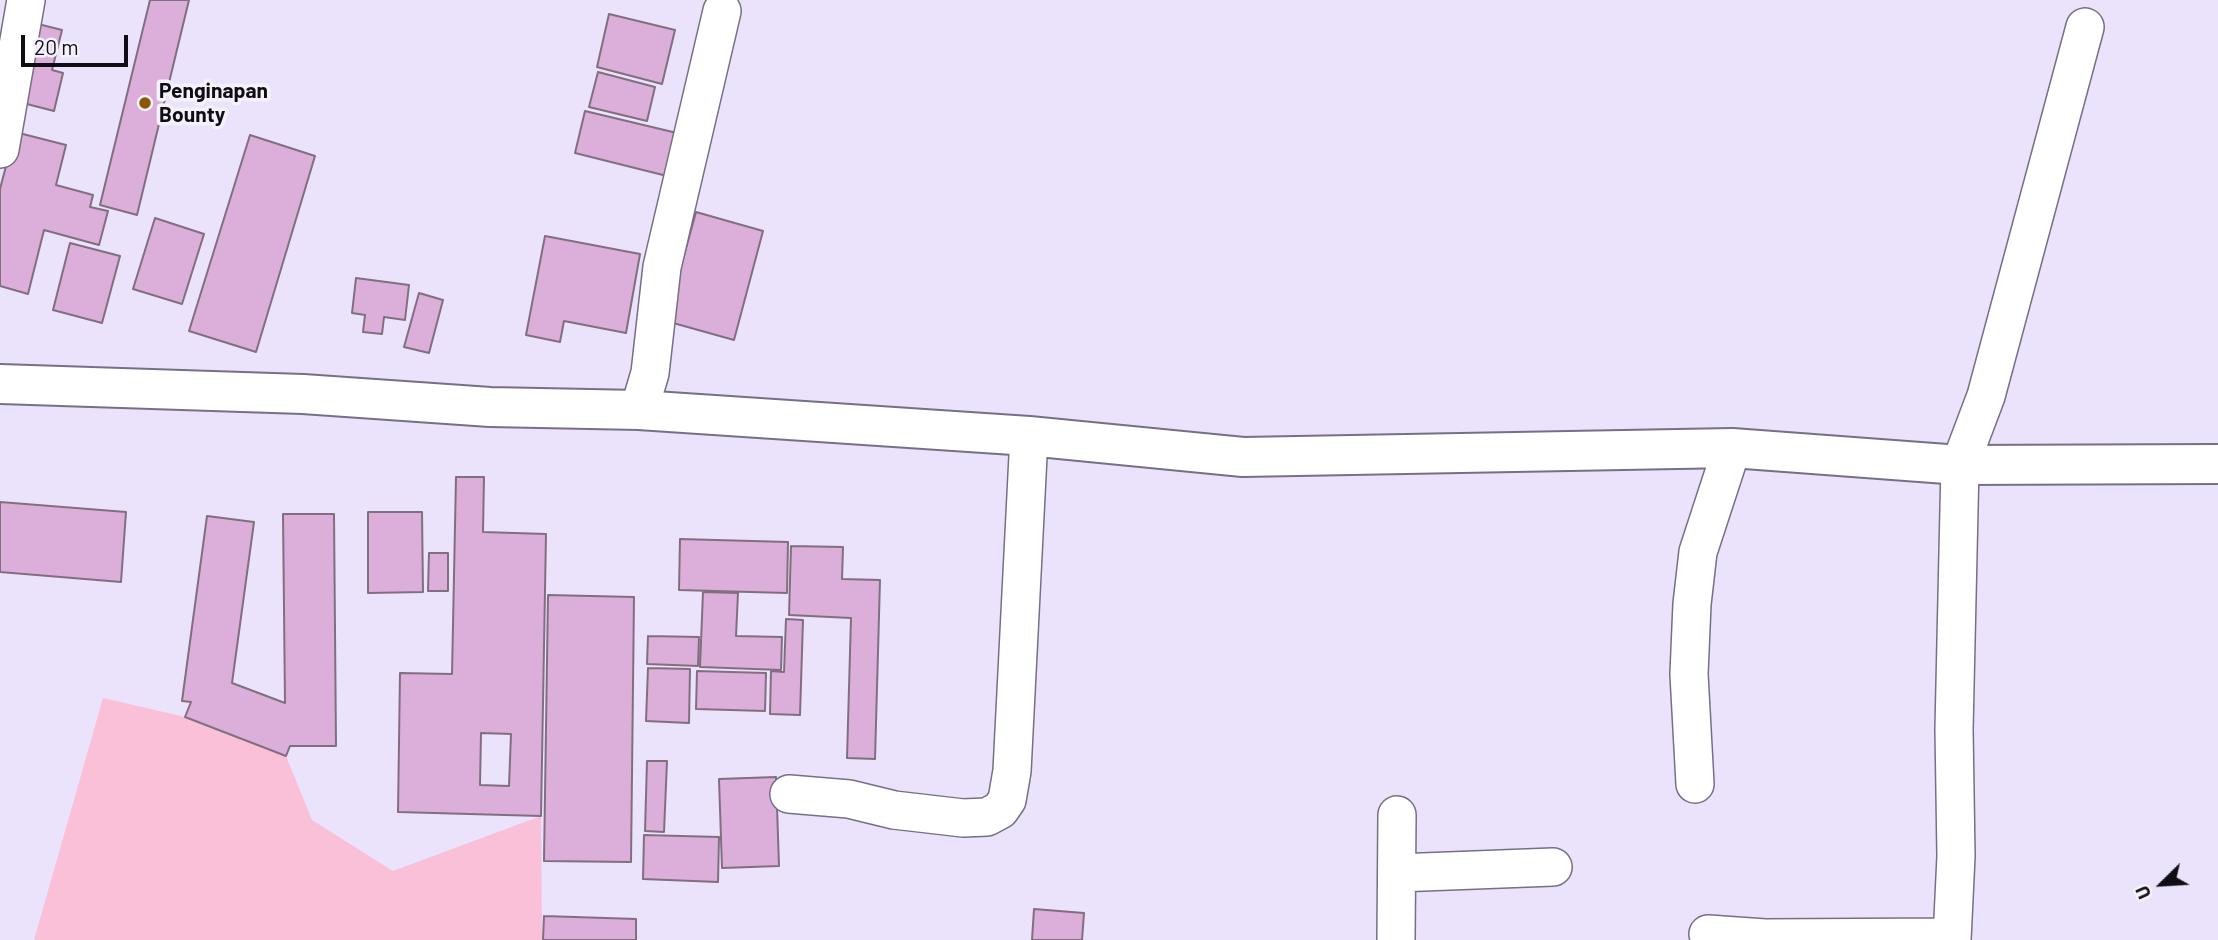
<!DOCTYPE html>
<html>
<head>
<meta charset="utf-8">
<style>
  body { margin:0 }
  #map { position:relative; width:2218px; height:940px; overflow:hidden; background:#ebe2fb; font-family:Barlow,sans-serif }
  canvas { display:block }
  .north { position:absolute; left:2127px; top:849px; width:70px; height:70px; -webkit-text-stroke:5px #f6f2fc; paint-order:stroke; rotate:246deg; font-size:19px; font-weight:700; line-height:28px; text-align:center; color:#100d15 }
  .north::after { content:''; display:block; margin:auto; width:24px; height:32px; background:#100d15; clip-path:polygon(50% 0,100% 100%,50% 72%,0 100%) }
  .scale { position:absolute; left:21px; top:35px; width:107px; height:32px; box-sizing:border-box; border:4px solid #100d15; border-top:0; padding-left:9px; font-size:21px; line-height:24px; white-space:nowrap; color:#100d15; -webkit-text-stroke:5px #f6f2fc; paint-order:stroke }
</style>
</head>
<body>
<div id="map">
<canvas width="2218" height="940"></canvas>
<div class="north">U</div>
<div class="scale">20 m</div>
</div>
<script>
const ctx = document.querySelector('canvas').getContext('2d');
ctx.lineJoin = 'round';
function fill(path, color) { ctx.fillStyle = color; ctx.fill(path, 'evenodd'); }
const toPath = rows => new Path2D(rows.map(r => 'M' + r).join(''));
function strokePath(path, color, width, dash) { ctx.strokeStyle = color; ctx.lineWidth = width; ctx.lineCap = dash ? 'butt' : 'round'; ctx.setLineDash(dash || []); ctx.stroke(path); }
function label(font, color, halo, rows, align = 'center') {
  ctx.font = font + ' Barlow,sans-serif'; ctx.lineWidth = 7; ctx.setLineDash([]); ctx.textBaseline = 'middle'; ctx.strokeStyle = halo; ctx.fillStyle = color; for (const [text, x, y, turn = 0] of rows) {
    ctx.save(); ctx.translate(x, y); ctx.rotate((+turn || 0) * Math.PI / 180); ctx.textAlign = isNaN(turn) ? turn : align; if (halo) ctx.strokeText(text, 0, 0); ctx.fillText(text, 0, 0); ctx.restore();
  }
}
const green = toPath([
  [103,698,185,717,286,756,312,820,393,871,541,816,542,940,34,940]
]);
const building = toPath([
  [150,0,189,0,137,215,100,205,150,0],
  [609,14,675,30,662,84,597,67,609,14],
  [38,24,62,30,52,70,63,73,54,111,19,102,38,24],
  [598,72,655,87,647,121,589,107,598,72],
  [585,111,677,133,667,176,575,153,585,111],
  [15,132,66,145,56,185,93,195,90,207,108,211,99,245,44,230,28,294,0,286,0,189,15,132],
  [250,135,315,156,256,352,189,331,250,135],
  [696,212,763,231,734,340,666,321,696,212],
  [155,218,204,234,182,304,133,289,155,218],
  [545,236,640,254,626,333,564,321,560,342,526,335,545,236],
  [70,243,120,256,102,323,53,310,70,243],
  [356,278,409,285,405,320,384,317,382,334,363,332,365,315,352,313,356,278],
  [419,293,443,300,429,353,404,347,419,293],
  [456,477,484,477,483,532,546,534,541,816,398,812,400,673,452,674,456,477],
  [481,733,511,734,509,786,480,785,481,733],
  [0,502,126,512,121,582,0,572,0,502],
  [368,512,422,512,423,592,368,593,368,512],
  [283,514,334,514,336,746,290,746,286,756,185,717,191,702,182,701,207,516,254,522,232,683,285,703,283,514],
  [680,539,788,542,787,593,679,590,680,539],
  [791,546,843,547,842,579,880,580,875,759,847,758,851,618,789,615,791,546],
  [429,553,448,553,448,591,428,591,429,553],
  [703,592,738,593,736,636,782,637,781,670,700,667,703,592],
  [548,595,634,597,631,862,544,861,548,595],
  [786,619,803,620,800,715,770,714,771,671,784,672,786,619],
  [648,636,699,637,698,666,647,664,648,636],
  [648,668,690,669,689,723,646,721,648,668],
  [697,671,766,673,765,711,696,709,697,671],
  [647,761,667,761,664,832,645,831,647,761],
  [776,777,779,866,722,868,719,779,776,777],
  [644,835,719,837,718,882,643,879,644,835],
  [1034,909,1084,913,1082,940,1032,940,1034,909],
  [544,916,636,919,636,940,543,940,544,916]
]);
const minor = toPath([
  [0,149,26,0],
  [639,410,650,373,662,267,722,11],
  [1695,784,1689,674,1692,604,1698,552,1732,448],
  [789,794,849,799,894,810,963,818,987,817,1000,810,1007,800,1012,771,1029,436],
  [1397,873,1553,867],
  [1708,934,1765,938,1952,937],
  [1396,940,1397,815],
  [1952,940,1956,856,1954,729,1960,465,1986,396,2085,27]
]);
const highway = toPath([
  [0,384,303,394,490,407,639,410,1029,436,1243,457,1732,448,1960,465,2218,464]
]);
const markers = [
  [145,103,7,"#8b5703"]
];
const poiNames = [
  ["Penginapan",159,91],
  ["Bounty",159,115]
];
fill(green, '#f9c0d7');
fill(building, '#dbafda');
strokePath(building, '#816f80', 2);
strokePath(minor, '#776f85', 40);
strokePath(highway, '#776f85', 42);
strokePath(minor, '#fff', 37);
strokePath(highway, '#fff', 38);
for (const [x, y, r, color] of markers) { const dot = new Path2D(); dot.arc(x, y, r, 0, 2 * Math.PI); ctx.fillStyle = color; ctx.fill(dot); strokePath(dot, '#f6f2fc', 2.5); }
label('bold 21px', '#100d15', '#f6f2fc', poiNames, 'left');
</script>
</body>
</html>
